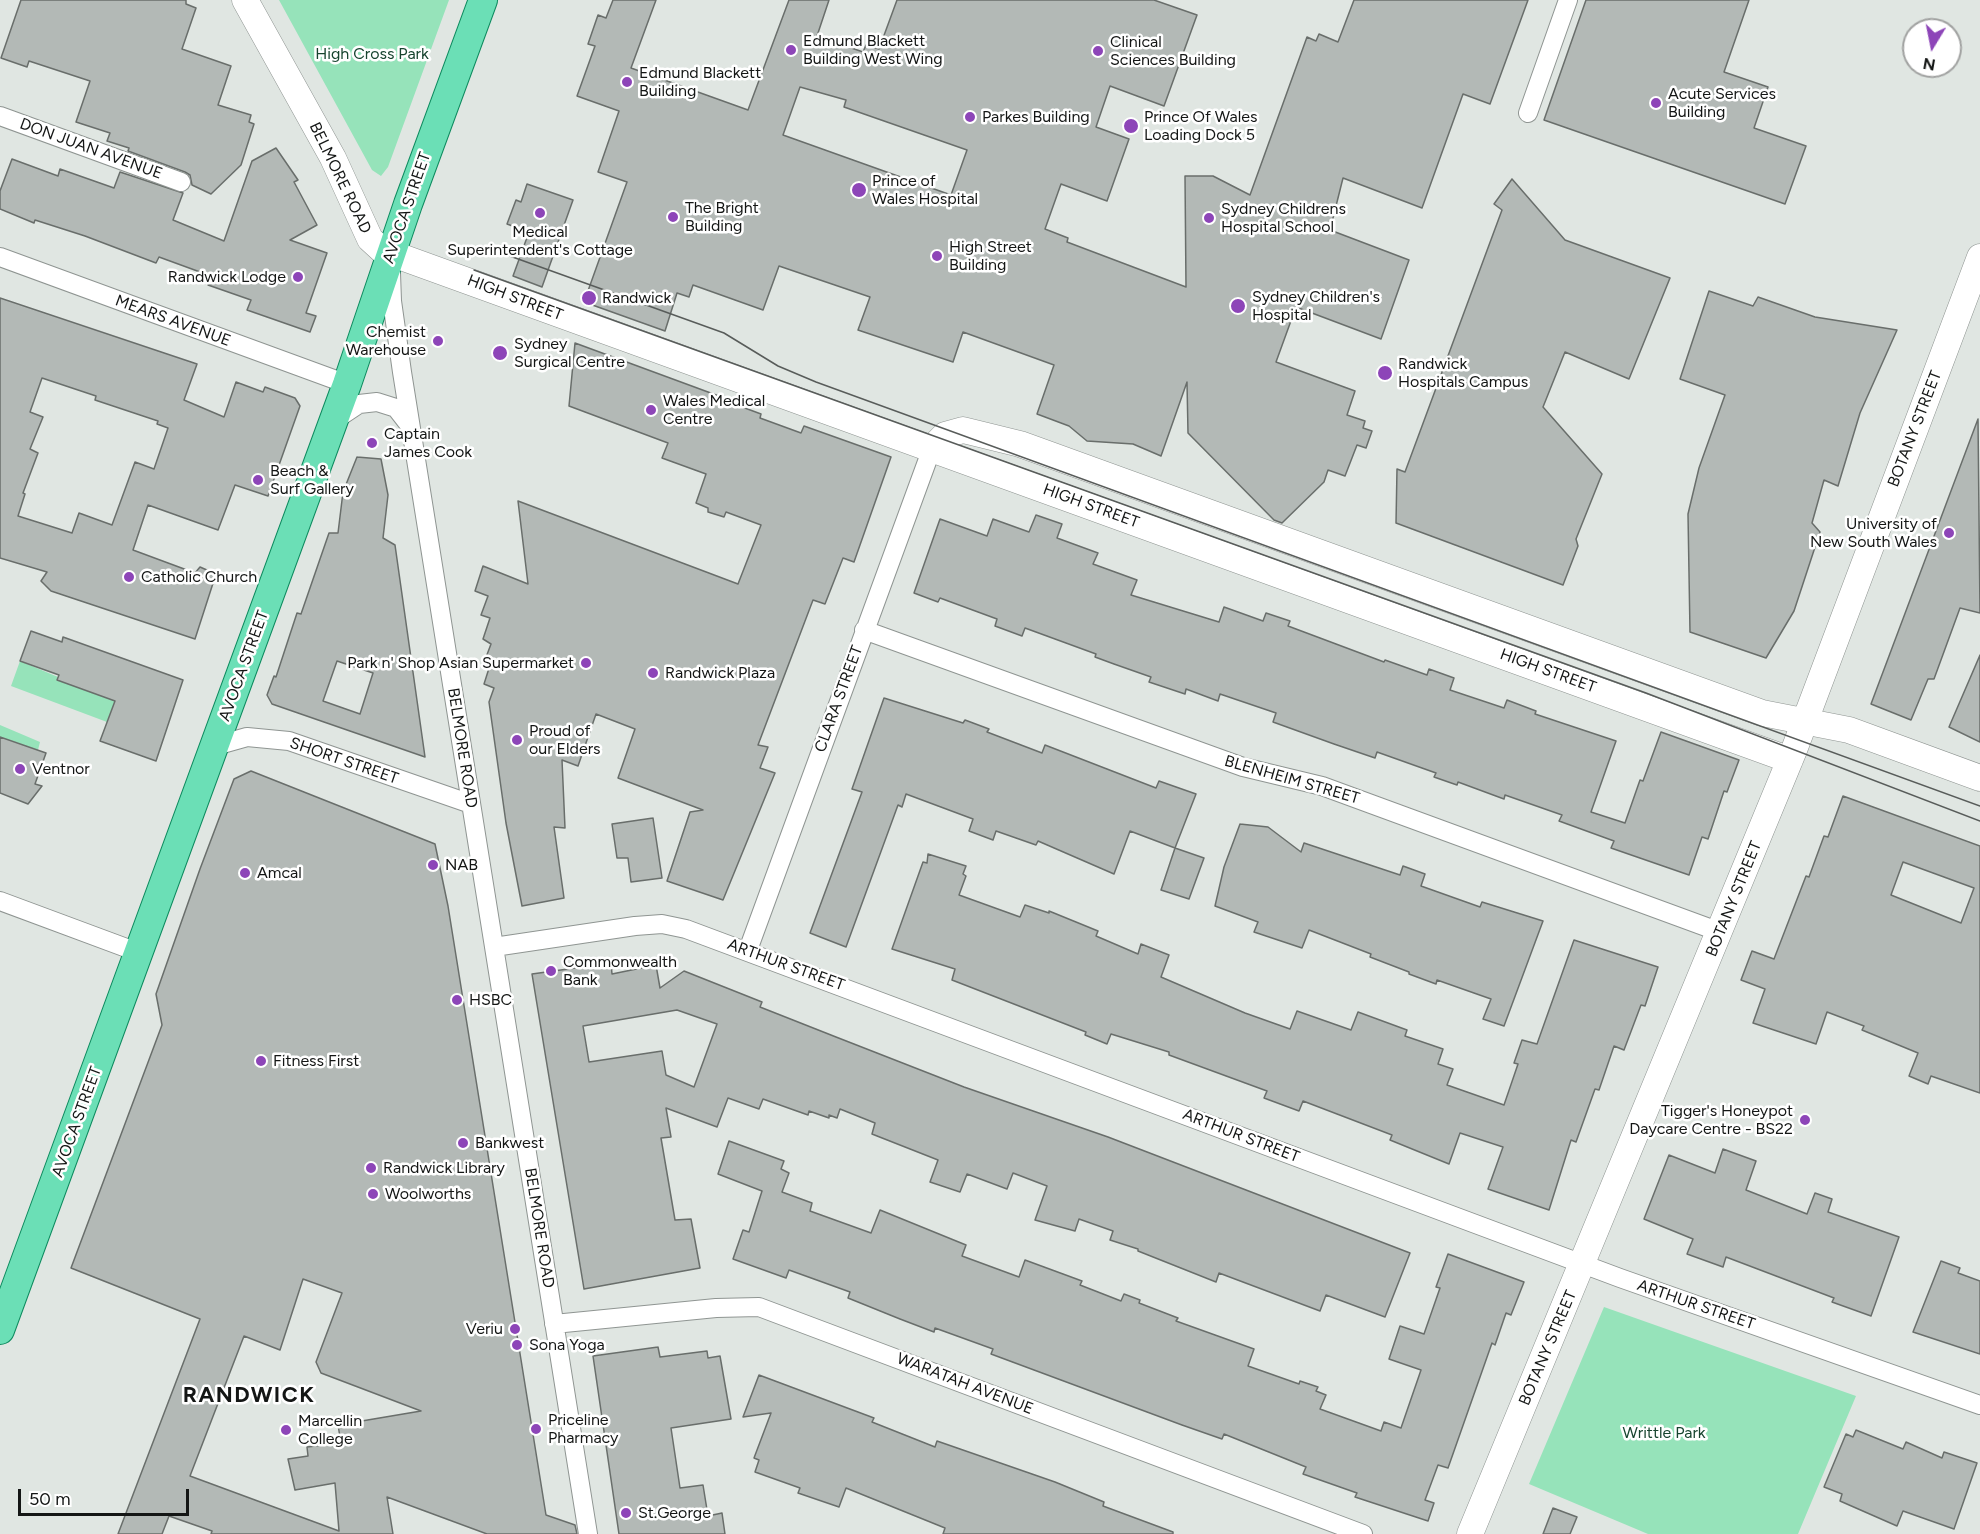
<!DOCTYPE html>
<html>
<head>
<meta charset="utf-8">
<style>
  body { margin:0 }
  #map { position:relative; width:1980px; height:1534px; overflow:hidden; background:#e0e6e2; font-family:Figtree,sans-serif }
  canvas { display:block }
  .north { position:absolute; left:1902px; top:18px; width:60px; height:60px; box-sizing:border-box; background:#fff; border:2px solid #a1a2a1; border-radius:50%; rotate:190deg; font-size:16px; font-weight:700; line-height:24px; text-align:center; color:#141615 }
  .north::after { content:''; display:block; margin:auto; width:21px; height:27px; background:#8d45b8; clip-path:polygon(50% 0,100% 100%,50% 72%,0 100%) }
  .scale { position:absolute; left:18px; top:1489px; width:171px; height:27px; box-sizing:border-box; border:3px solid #141615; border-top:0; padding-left:8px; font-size:18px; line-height:21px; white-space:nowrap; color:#141615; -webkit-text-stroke:4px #fff; paint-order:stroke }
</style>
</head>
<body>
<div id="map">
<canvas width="1980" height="1534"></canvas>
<div class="north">N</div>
<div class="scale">50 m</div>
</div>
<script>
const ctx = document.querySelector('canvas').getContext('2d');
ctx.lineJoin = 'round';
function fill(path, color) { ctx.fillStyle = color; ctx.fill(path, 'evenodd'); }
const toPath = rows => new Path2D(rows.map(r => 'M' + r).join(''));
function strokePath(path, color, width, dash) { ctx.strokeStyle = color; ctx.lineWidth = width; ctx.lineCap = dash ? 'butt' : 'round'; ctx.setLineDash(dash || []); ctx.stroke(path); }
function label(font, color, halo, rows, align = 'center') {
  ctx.font = font + ' Figtree,sans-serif'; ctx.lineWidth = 5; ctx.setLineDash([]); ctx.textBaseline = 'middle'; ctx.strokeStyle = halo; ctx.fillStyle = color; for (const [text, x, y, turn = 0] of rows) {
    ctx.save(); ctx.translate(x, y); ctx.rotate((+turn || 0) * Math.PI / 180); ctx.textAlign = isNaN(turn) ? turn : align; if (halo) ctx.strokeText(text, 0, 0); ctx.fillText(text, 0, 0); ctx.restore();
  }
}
const green = toPath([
  [279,0,449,0,388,167,381,176,372,170],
  [20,661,115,701,107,722,11,686],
  [0,725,40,742,38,750,0,737],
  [1604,1307,1856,1396,1798,1534,1648,1534,1529,1484]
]);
const building = toPath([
  [21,0,186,0,186,4,196,8,182,49,231,66,218,105,251,115,249,122,254,124,241,165,211,194,192,185,190,175,185,172,128,151,129,148,107,141,110,133,76,122,90,81,29,61,27,67,1,58,21,0],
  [613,0,656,0,631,68,748,110,789,0,829,0,817,36,863,52,866,45,879,49,897,0,1154,0,1197,15,1164,106,1110,86,1096,127,1129,139,1107,201,1061,184,1045,229,1068,238,1067,242,1186,287,1185,176,1213,176,1250,195,1307,37,1316,41,1319,34,1338,42,1354,0,1528,0,1490,104,1463,94,1422,208,1343,178,1330,230,1409,260,1381,339,1296,307,1276,362,1355,391,1347,415,1365,421,1363,428,1372,431,1366,448,1357,445,1345,476,1328,470,1324,482,1282,523,1274,520,1188,433,1187,382,1161,456,1133,444,1087,441,1069,426,1037,414,1054,365,963,332,953,362,858,330,870,297,779,266,763,310,693,285,689,297,677,293,665,331,584,302,627,182,598,172,619,111,577,96,595,46,588,44,598,15,606,18,613,0],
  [800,87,846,100,844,107,967,150,951,195,783,135,800,87],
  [1586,0,1749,0,1724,72,1768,87,1754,128,1806,146,1785,204,1544,120,1586,0],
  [276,148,298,180,294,182,317,225,290,240,327,253,306,313,316,316,310,332,247,310,251,300,208,285,211,276,159,257,156,263,85,236,35,220,34,223,0,209,0,191,12,159,58,176,60,169,114,188,120,172,183,193,173,220,224,241,252,161,276,148],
  [1512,179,1565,240,1670,278,1629,379,1565,352,1543,407,1602,474,1576,539,1578,546,1563,585,1396,523,1397,469,1405,472,1502,210,1494,204,1512,179],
  [527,184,573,200,542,287,513,276,529,232,507,224,516,200,521,202,527,184],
  [1709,291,1753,306,1758,297,1815,317,1897,330,1860,413,1838,486,1824,480,1812,523,1820,532,1794,611,1766,658,1690,632,1688,514,1699,468,1725,395,1680,379,1709,291],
  [0,298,197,364,184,400,224,417,236,382,263,392,265,387,295,398,300,406,268,496,235,485,218,530,148,505,133,550,195,573,200,567,216,574,195,639,51,591,41,581,47,572,0,558,0,298],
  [42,378,96,396,95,400,158,421,157,424,168,428,154,469,135,462,112,525,79,513,72,533,18,516,25,494,23,493,38,453,30,449,43,417,30,412,42,378],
  [575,343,727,399,726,401,761,414,760,418,801,433,804,426,891,457,854,562,843,558,825,604,813,600,758,745,768,747,760,768,775,773,723,900,667,881,690,812,703,810,618,778,635,729,596,714,578,766,562,760,565,828,554,827,564,898,522,906,506,823,489,702,494,688,484,684,491,662,485,660,491,644,483,639,490,618,481,615,488,596,475,591,483,566,528,584,518,501,738,584,761,525,726,512,724,517,708,512,708,508,696,503,706,474,662,458,668,443,569,406,575,343],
  [1978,419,1980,613,1960,608,1934,679,1928,679,1911,720,1871,704,1978,419],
  [357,457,381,459,388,495,383,538,395,545,425,757,272,704,267,695,274,676,276,677,297,613,301,614,329,533,338,533,343,492,357,457],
  [337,661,373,673,360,714,323,701,337,661],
  [1036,515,1062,524,1057,538,1098,553,1093,564,1137,580,1131,595,1219,622,1224,607,1263,621,1266,613,1290,621,1288,626,1384,662,1385,660,1427,675,1429,669,1454,678,1450,690,1504,708,1507,700,1536,711,1535,714,1616,741,1591,812,1625,823,1640,780,1643,781,1661,732,1739,760,1727,792,1724,791,1708,839,1702,837,1689,875,1611,848,1614,841,1559,821,1562,815,1505,795,1504,799,1458,782,1457,785,1434,777,1436,773,1377,752,1375,758,1334,744,1273,722,1276,713,1220,694,1218,701,1186,689,1185,694,1149,682,1151,677,1114,664,1095,657,1096,654,1025,628,1022,636,995,626,997,619,940,598,938,602,914,593,940,519,987,536,993,519,1029,532,1036,515],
  [31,631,62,642,63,637,183,680,156,761,100,741,115,701,57,680,59,675,20,661,31,631],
  [1980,655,1980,742,1949,727,1980,655],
  [884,698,963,723,965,720,989,729,987,732,1042,753,1045,745,1156,788,1159,781,1196,794,1175,848,1130,831,1114,874,1038,841,1036,845,996,831,993,840,969,831,973,819,906,794,902,807,898,805,846,947,810,933,862,792,852,789,884,698],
  [0,737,46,753,35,784,42,786,28,804,0,793,0,737],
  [251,771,435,844,448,906,546,1515,575,1525,577,1534,487,1534,387,1497,393,1534,211,1534,212,1531,169,1516,162,1534,118,1534,200,1319,71,1268,162,1025,156,994,200,869,234,779,251,771],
  [303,1279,342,1293,316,1362,321,1373,421,1411,338,1425,341,1443,307,1447,308,1456,288,1459,295,1490,335,1483,339,1531,190,1476,244,1336,280,1350,303,1279],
  [1843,796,1980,846,1980,1093,1931,1076,1928,1084,1909,1076,1918,1053,1862,1030,1864,1026,1827,1012,1816,1044,1753,1023,1765,989,1741,980,1752,951,1774,959,1806,876,1809,877,1824,836,1828,837,1843,796],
  [1903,862,1974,888,1961,923,1891,895,1903,862],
  [653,818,662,878,631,882,628,858,617,858,612,824,653,818],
  [1240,824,1268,827,1301,852,1304,843,1400,875,1403,866,1425,874,1421,886,1480,907,1482,902,1543,921,1504,1026,1483,1019,1491,999,1437,980,1436,984,1409,974,1409,972,1370,957,1371,954,1309,930,1302,948,1254,932,1258,922,1215,906,1224,867,1240,824],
  [1175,848,1204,858,1189,899,1161,890,1175,848],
  [928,854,966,866,963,874,966,876,959,895,1020,917,1025,905,1049,913,1049,911,1098,931,1096,936,1138,954,1141,944,1169,955,1161,977,1245,1013,1290,1029,1297,1011,1351,1030,1358,1012,1407,1030,1405,1036,1443,1049,1438,1064,1453,1069,1447,1085,1504,1105,1518,1064,1514,1063,1522,1040,1537,1044,1574,940,1658,967,1645,1006,1641,1005,1624,1050,1614,1046,1599,1090,1595,1089,1576,1142,1571,1140,1549,1210,1488,1189,1503,1147,1460,1133,1449,1164,1390,1140,1392,1135,1303,1101,1299,1111,1264,1098,1267,1091,1169,1055,1169,1052,1111,1034,1107,1044,1085,1035,1086,1032,952,980,955,969,892,949,923,862,927,863,928,854],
  [611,963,612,974,656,965,660,988,684,971,762,1002,760,1007,836,1037,964,1087,1108,1137,1410,1253,1385,1317,1326,1295,1320,1311,1219,1273,1216,1282,1138,1251,1138,1249,1110,1240,1113,1231,1079,1219,1075,1231,1035,1220,1047,1186,1013,1173,1007,1189,967,1174,960,1192,930,1182,938,1160,872,1134,875,1123,840,1109,837,1118,829,1115,829,1118,809,1111,808,1115,763,1099,759,1109,728,1098,717,1127,666,1108,671,1137,661,1138,675,1220,691,1219,700,1268,584,1289,532,974,611,963],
  [677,1010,717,1024,694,1087,666,1075,662,1051,589,1062,583,1026,677,1010],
  [729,1141,784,1161,781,1169,789,1173,782,1192,812,1203,810,1211,871,1233,880,1210,966,1245,962,1256,1019,1277,1025,1260,1082,1281,1080,1285,1121,1301,1124,1294,1140,1300,1139,1303,1178,1318,1176,1321,1254,1349,1248,1366,1299,1384,1300,1381,1318,1387,1316,1391,1326,1395,1320,1409,1381,1431,1384,1422,1401,1428,1421,1370,1389,1359,1400,1326,1424,1334,1440,1288,1436,1287,1448,1254,1524,1282,1511,1315,1506,1313,1495,1345,1492,1343,1448,1468,1438,1465,1425,1500,1434,1503,1428,1521,1355,1497,1357,1493,1303,1474,1306,1467,1224,1434,1222,1439,1182,1425,991,1354,993,1349,935,1328,934,1332,900,1319,848,1298,850,1292,789,1270,786,1278,733,1259,743,1230,749,1232,762,1191,718,1174,729,1141],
  [1723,1149,1756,1161,1746,1190,1807,1214,1815,1193,1832,1199,1828,1212,1899,1237,1871,1316,1832,1302,1834,1298,1726,1257,1723,1267,1687,1254,1693,1239,1644,1219,1669,1155,1715,1173,1723,1149],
  [1941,1261,1960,1268,1958,1273,1980,1281,1980,1354,1913,1332,1941,1261],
  [658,1347,660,1357,707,1351,708,1358,720,1356,731,1419,671,1428,680,1488,703,1485,708,1516,722,1513,725,1534,619,1534,593,1356,658,1347],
  [759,1375,874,1418,872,1422,935,1447,937,1441,1055,1482,1104,1502,1103,1506,1173,1532,1173,1534,943,1534,945,1528,846,1488,839,1507,798,1493,800,1488,755,1472,759,1460,754,1458,771,1413,743,1417,759,1375],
  [1856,1430,1903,1449,1906,1442,1942,1458,1944,1452,1977,1463,1954,1529,1903,1511,1897,1526,1840,1501,1842,1494,1824,1487,1846,1434,1853,1437,1856,1430],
  [1553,1508,1577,1517,1570,1534,1543,1534,1553,1508]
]);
const street = toPath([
  [1528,113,1568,0],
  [0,116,181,182],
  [0,257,347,384],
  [391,273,392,301,402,372,588,1534],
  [335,420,359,404,377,402,396,408,410,426],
  [864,630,1243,767,1322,786,1720,932],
  [215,746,247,737,289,741,471,804],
  [0,901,140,953],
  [494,947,635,926,662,924,686,929,1620,1278,1980,1405],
  [748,950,932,448],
  [554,1324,716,1308,759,1307,1363,1534]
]);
const secondary = toPath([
  [245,0,333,158,370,239,382,250,1790,760],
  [932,448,945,435,963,430,1020,444,1762,713,1849,730,1980,778],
  [1470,1534,1794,750,1980,257]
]);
const primary = toPath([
  [0,1330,347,384,408,204,483,0]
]);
const tram = toPath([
  [482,246,724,333,778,366,816,382,1980,806],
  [474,270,1646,693,1980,821]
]);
const markers = [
  [791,50,6,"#8d45b8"],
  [1098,51,6,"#8d45b8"],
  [627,82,6,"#8d45b8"],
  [1656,103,6,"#8d45b8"],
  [970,117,6,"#8d45b8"],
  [1131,126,8,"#8d45b8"],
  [859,190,8,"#8d45b8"],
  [540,213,6,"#8d45b8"],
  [673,217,6,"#8d45b8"],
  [1209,218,6,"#8d45b8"],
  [937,256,6,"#8d45b8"],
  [298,277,6,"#8d45b8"],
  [589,298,8,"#8d45b8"],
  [1238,306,8,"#8d45b8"],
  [438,341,6,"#8d45b8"],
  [500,353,8,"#8d45b8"],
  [1385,373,8,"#8d45b8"],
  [651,410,6,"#8d45b8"],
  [372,443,6,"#8d45b8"],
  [258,480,6,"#8d45b8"],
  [1949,533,6,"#8d45b8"],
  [129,577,6,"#8d45b8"],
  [586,663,6,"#8d45b8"],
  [653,673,6,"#8d45b8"],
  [517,740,6,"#8d45b8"],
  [20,769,6,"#8d45b8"],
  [433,865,6,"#8d45b8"],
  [245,873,6,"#8d45b8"],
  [551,971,6,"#8d45b8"],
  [457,1000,6,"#8d45b8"],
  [261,1061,6,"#8d45b8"],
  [1805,1120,6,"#8d45b8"],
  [463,1143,6,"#8d45b8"],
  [371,1168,6,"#8d45b8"],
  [373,1194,6,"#8d45b8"],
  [515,1329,6,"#8d45b8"],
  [517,1345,6,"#8d45b8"],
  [536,1429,6,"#8d45b8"],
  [286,1430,6,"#8d45b8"],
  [626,1513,6,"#8d45b8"]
];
const poiNames = [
  ["Edmund Blackett",803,41],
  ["Building West Wing",803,59],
  ["Clinical",1110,42],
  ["Sciences Building",1110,60],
  ["Edmund Blackett",639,73],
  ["Building",639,91],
  ["Acute Services",1668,94],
  ["Building",1668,112],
  ["Parkes Building",982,117],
  ["Prince Of Wales",1144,117],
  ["Loading Dock 5",1144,135],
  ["Prince of",872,181],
  ["Wales Hospital",872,199],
  ["The Bright",685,208],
  ["Building",685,226],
  ["Sydney Childrens",1221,209],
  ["Hospital School",1221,227],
  ["Medical",540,232,"center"],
  ["Superintendent's Cottage",540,250,"center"],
  ["High Street",949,247],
  ["Building",949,265],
  ["Randwick Lodge",286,277,"right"],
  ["Sydney Children's",1252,297],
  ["Hospital",1252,315],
  ["Randwick",602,298],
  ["Chemist",426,332,"right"],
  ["Warehouse",426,350,"right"],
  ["Sydney",514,344],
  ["Surgical Centre",514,362],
  ["Randwick",1398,364],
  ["Hospitals Campus",1398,382],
  ["Wales Medical",663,401],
  ["Centre",663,419],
  ["Captain",384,434],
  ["James Cook",384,452],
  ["Beach &",270,471],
  ["Surf Gallery",270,489],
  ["University of",1937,524,"right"],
  ["New South Wales",1937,542,"right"],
  ["Catholic Church",141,577],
  ["Park n' Shop Asian Supermarket",574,663,"right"],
  ["Randwick Plaza",665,673],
  ["Proud of",529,731],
  ["our Elders",529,749],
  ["Ventnor",32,769],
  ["NAB",445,865],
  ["Amcal",257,873],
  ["Commonwealth",563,962],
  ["Bank",563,980],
  ["HSBC",469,1000],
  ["Fitness First",273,1061],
  ["Tigger's Honeypot",1793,1111,"right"],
  ["Daycare Centre - BS22",1793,1129,"right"],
  ["Bankwest",475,1143],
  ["Randwick Library",383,1168],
  ["Woolworths",385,1194],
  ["Veriu",503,1329,"right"],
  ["Sona Yoga",529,1345],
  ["Priceline",548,1420],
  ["Pharmacy",548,1438],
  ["Marcellin",298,1421],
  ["College",298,1439],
  ["St.George",638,1513]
];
const parkNames = [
  ["High Cross Park",372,54],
  ["Writtle Park",1664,1433]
];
const streetNames = [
  ["DON JUAN AVENUE",91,149,20],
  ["BELMORE ROAD",340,178,64],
  ["AVOCA STREET",407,208,-71],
  ["HIGH STREET",515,298,21],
  ["MEARS AVENUE",173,321,20],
  ["BOTANY STREET",1915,429,-69],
  ["HIGH STREET",1091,506,20],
  ["AVOCA STREET",244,666,-70],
  ["HIGH STREET",1548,671,20],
  ["CLARA STREET",839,699,-70],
  ["BELMORE ROAD",462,748,81],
  ["SHORT STREET",344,761,19],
  ["BLENHEIM STREET",1292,780,16],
  ["BOTANY STREET",1734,899,-68],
  ["ARTHUR STREET",786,965,20],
  ["AVOCA STREET",77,1122,-70],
  ["ARTHUR STREET",1241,1136,21],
  ["BELMORE ROAD",539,1228,81],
  ["ARTHUR STREET",1696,1305,19],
  ["BOTANY STREET",1548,1348,-67],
  ["WARATAH AVENUE",965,1384,21]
];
const districtNames = [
  ["RANDWICK",249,1396]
];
fill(green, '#96e3ba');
fill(building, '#b3b9b6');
strokePath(building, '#696e6b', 1.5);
strokePath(street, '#8f9592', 20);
strokePath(secondary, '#8f9592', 27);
strokePath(primary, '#0d8a5e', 30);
strokePath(street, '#fff', 18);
strokePath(secondary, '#fff', 26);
strokePath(primary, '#6bdfb6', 28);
strokePath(tram, '#585c5a', 1.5);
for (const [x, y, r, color] of markers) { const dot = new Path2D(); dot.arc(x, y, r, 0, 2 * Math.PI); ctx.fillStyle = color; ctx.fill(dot); strokePath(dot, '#fff', 2); }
label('16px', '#141615', '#fff', poiNames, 'left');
label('16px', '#17442f', '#fff', parkNames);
label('16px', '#141615', '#fff', streetNames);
ctx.letterSpacing = '1.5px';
label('bold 22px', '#141615', '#fff', districtNames);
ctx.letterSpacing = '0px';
</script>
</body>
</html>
